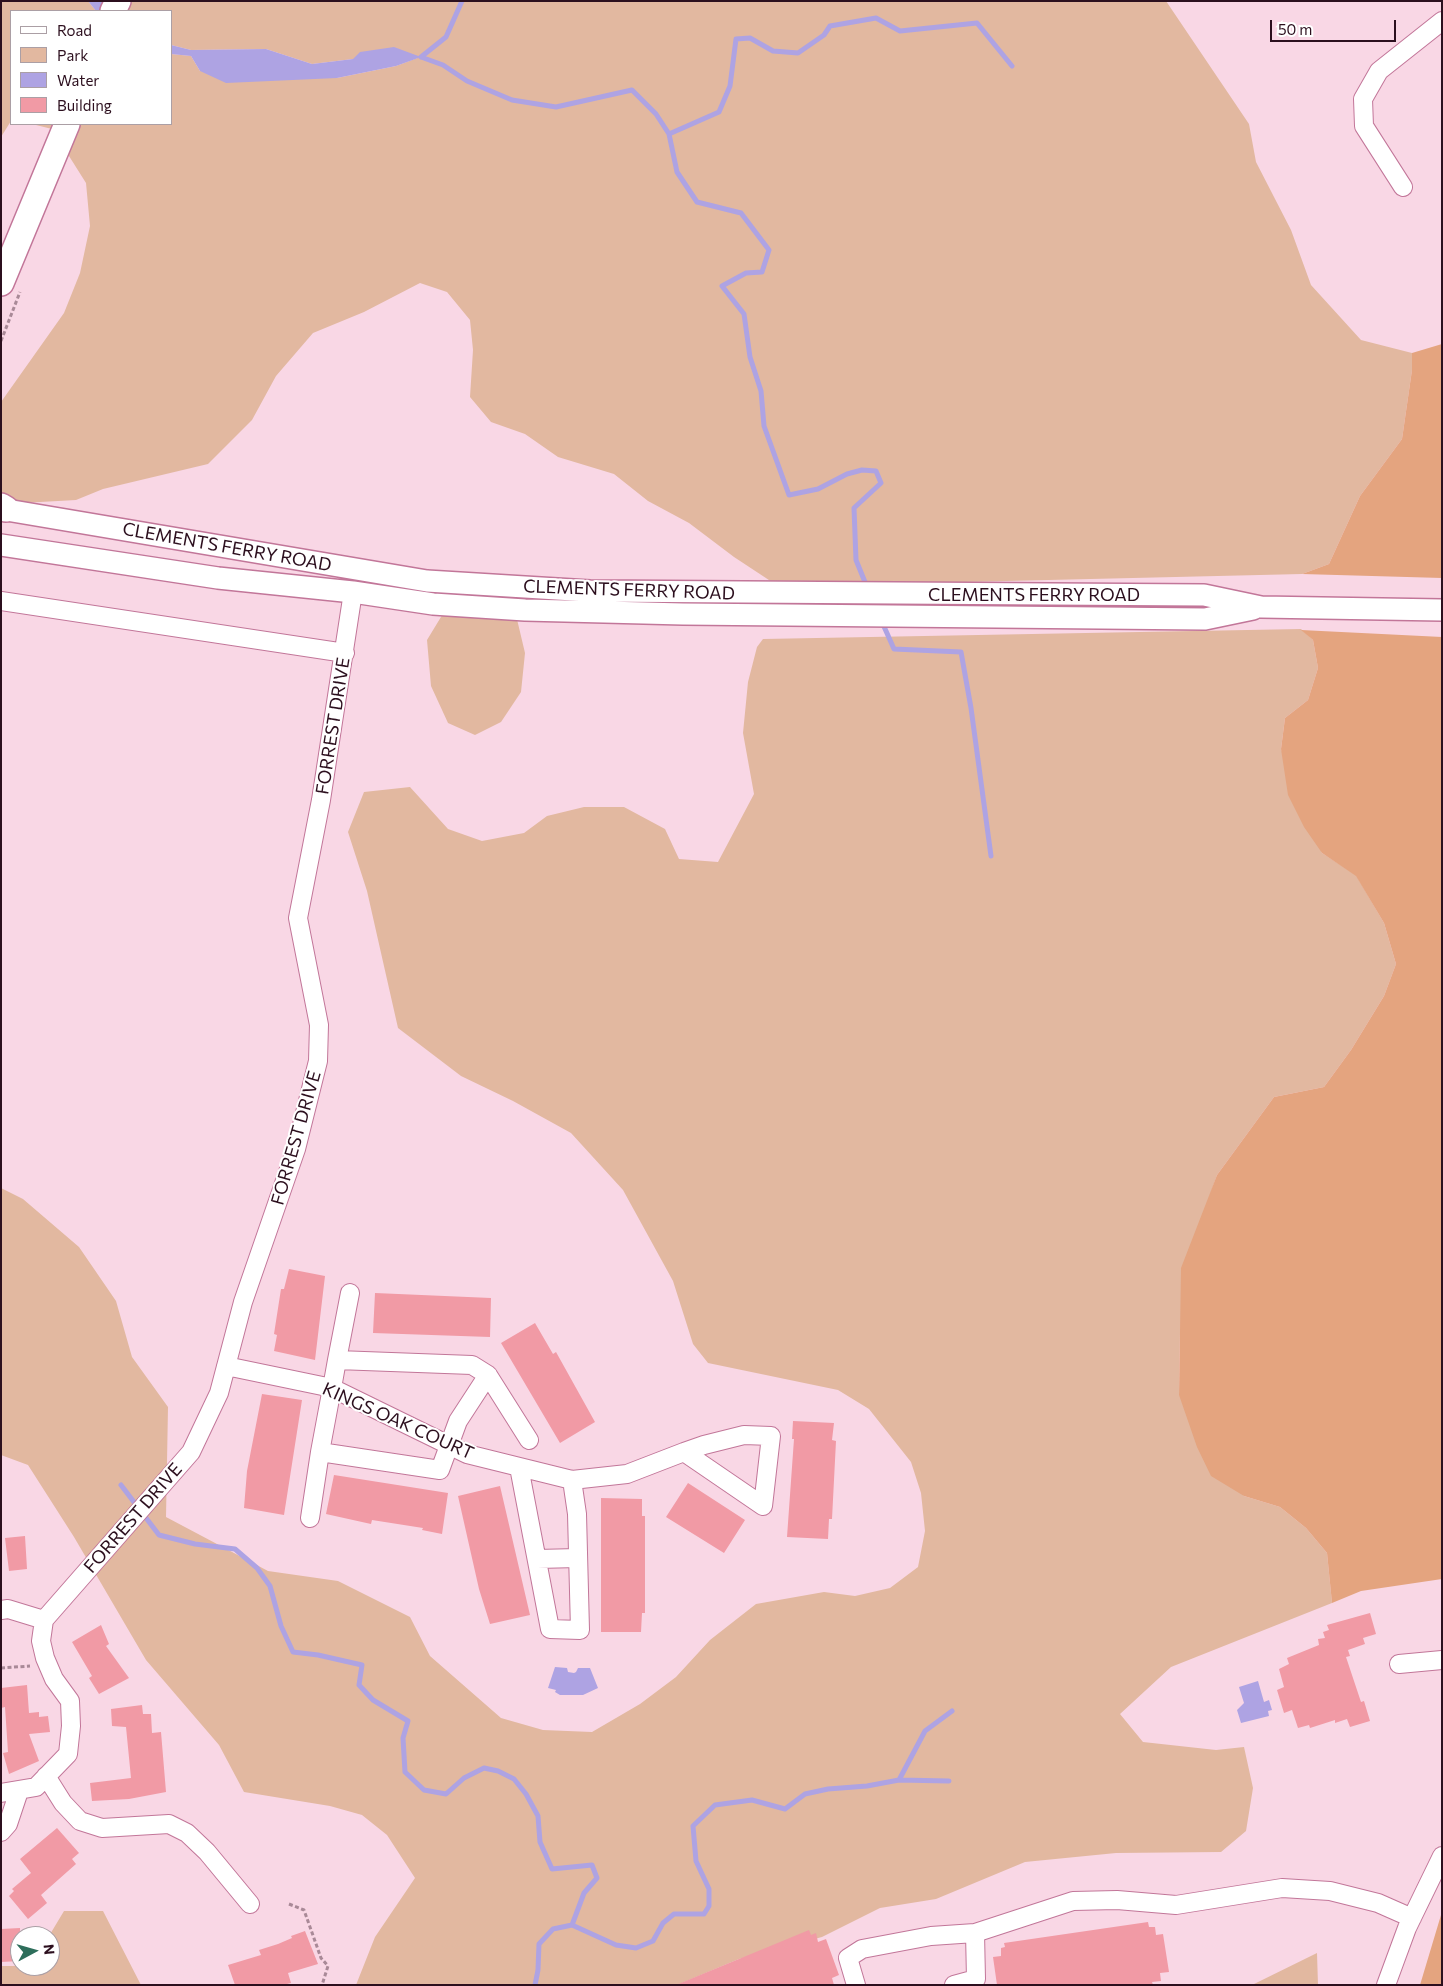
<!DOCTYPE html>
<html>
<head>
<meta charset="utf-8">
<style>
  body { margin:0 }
  #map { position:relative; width:1443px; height:1986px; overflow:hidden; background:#f9d7e5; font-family:Commissioner,sans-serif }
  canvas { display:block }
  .frame { position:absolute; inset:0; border:2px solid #2c0f1e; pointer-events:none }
  .legend { position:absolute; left:10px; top:10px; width:162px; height:115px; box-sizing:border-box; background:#fff; border:1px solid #ab9fa5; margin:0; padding:6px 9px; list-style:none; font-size:15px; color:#2c0f1e }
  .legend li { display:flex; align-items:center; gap:10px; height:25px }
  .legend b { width:25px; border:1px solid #ab9fa5 }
  .north { position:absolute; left:10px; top:1926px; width:50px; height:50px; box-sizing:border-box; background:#fff; border:1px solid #ab9fa5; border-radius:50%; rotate:84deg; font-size:14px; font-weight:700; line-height:20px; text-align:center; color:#2c0f1e }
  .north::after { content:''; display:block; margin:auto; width:18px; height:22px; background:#2e6e5b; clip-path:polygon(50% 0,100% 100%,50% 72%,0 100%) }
  .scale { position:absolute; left:1270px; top:20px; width:126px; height:22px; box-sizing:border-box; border:2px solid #2c0f1e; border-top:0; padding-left:6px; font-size:15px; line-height:18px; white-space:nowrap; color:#2c0f1e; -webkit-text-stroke:4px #fff; paint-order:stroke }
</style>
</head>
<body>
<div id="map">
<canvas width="1443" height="1986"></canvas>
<div class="frame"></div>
<ul class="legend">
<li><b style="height:6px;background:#fff"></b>Road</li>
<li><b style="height:14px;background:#e2b8a0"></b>Park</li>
<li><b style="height:14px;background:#aea3e3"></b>Water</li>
<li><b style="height:14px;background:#f19aa5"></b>Building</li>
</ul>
<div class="north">N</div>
<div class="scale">50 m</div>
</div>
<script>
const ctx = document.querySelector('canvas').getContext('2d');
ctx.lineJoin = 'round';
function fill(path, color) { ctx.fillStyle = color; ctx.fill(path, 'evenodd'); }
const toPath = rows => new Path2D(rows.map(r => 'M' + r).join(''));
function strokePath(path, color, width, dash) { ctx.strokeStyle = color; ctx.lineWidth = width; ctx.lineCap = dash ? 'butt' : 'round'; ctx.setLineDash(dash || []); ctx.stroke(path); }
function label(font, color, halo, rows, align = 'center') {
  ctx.font = font + ' Commissioner,sans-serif'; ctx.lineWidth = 4; ctx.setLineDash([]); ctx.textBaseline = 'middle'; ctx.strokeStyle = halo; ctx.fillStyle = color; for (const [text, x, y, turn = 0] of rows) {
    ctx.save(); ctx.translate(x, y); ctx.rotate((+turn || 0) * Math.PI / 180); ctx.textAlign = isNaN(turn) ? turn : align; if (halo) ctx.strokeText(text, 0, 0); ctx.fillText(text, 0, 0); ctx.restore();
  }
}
const green = toPath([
  [1,1,88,1,96,11,11,11,11,121,1,137],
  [119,1,1166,1,1249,124,1256,162,1291,230,1311,285,1361,340,1412,353,1412,370,1402,439,1360,496,1329,564,1302,574,795,586,775,584,734,557,689,523,648,501,614,474,558,457,525,434,491,422,470,397,473,350,470,320,447,292,420,283,364,312,313,333,276,376,252,420,208,464,103,489,76,500,4,504,1,503,1,402,64,313,80,273,90,226,86,183,52,129,32,124,171,124,171,54,191,56,200,71,337,78,396,66,420,57,353,59,312,64,266,49,191,50,171,45,171,11,124,11],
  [444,612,516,615,525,653,521,692,501,722,475,735,448,723,431,686,427,640],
  [1301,629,1313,640,1318,668,1308,700,1285,718,1281,749,1322,853,1356,875,1384,923,1396,964,1384,996,1351,1050,1324,1087,1274,1097,1217,1175,1203,1215,1180,1333,1179,1394,1244,1496,1280,1507,1306,1528,1327,1553,1332,1603,1171,1667,1120,1714,1143,1742,1216,1750,1244,1747,1253,1788,1246,1831,1221,1852,1116,1853,1025,1862,936,1899,880,1908,822,1937,739,1959,677,1985,356,1985,375,1937,415,1878,387,1835,362,1815,330,1806,244,1792,219,1745,146,1660,74,1537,28,1465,1,1455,1,1188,23,1199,79,1247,116,1301,132,1357,168,1407,166,1517,268,1571,338,1581,410,1617,430,1656,501,1718,543,1730,592,1732,640,1704,676,1677,710,1640,756,1604,824,1592,855,1596,890,1588,918,1567,925,1531,921,1493,911,1462,869,1409,838,1390,708,1363,693,1344,673,1281,623,1190,571,1133,513,1101,461,1076,398,1028,367,891,348,832,364,792,410,787,448,829,482,841,524,833,547,816,584,807,624,807,665,829,679,859,718,862,754,794,743,733,748,682,757,647,763,639],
  [64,1911,103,1911,141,1985,1,1985,1,1966,16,1966,20,1963,20,1966,50,1966,49,1936],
  [1317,1953,1318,1985,1252,1985]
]);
const forest = toPath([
  [1442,344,1442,578,1302,574,1329,564,1360,496,1402,439,1412,370,1412,353],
  [1301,630,1442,637,1442,1579,1361,1591,1332,1603,1327,1553,1306,1528,1280,1507,1244,1496,1211,1476,1197,1447,1179,1395,1181,1268,1217,1175,1274,1097,1324,1087,1351,1050,1384,996,1396,964,1384,923,1356,876,1322,853,1304,827,1288,795,1281,749,1285,718,1308,700,1318,668,1313,640],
  [1441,1915,1442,1985,1420,1985]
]);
const water = toPath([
  [88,1,119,1,124,11,96,11],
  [171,45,191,50,266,49,312,64,353,59,360,52,394,47,421,57,396,66,337,78,226,83,200,71,191,56,171,54],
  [555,1667,567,1668,568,1672,574,1673,576,1672,578,1668,590,1668,598,1688,583,1695,560,1695,555,1692,556,1690,548,1688],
  [1258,1681,1264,1702,1269,1700,1272,1710,1268,1711,1269,1716,1241,1723,1237,1710,1244,1703,1239,1687]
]);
const stream = toPath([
  [421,57,443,65,467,81,512,100,556,107,632,90,656,114,669,134,677,172,697,202,741,213,769,250,762,272,746,273,722,286,744,314,750,357,761,391,764,426,789,495,818,489,847,474,862,470,876,471,881,483,854,508,856,560,867,587],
  [421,57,446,37,462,1],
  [669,134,719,112,730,86,736,39,750,38,773,51,798,53,824,35,830,26,876,18,900,31,977,23,1012,66],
  [882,622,894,649,961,652,971,708,991,856],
  [121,1485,159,1535,195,1544,235,1549,257,1568,270,1586,281,1626,293,1652,318,1655,362,1665,359,1685,373,1700,408,1721,403,1738,405,1772,424,1790,446,1794,464,1778,484,1768,498,1771,514,1779,526,1794,538,1816,540,1842,552,1869,592,1865,597,1878,584,1893,572,1925],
  [899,1780,925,1731,952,1711],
  [535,1985,538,1970,539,1944,553,1929,572,1925,616,1945,636,1948,653,1941,663,1923,674,1914,704,1914,709,1906,709,1889,696,1861,693,1826,715,1805,752,1800,785,1809,805,1794,828,1789,867,1786,899,1780,949,1781]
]);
const building = toPath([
  [289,1269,325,1276,315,1360,274,1351,277,1335,274,1334,281,1289,284,1289],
  [375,1293,491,1298,490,1337,373,1333],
  [535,1323,553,1354,556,1352,595,1422,560,1443,501,1343],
  [262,1394,302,1400,284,1515,244,1508,247,1471],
  [793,1421,834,1423,832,1440,836,1441,832,1519,829,1519,828,1539,787,1537,794,1439,792,1439],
  [334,1475,448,1493,442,1534,422,1530,423,1528,372,1520,371,1524,326,1514],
  [688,1483,745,1520,724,1553,666,1517],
  [500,1486,530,1615,490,1624,479,1589,458,1496],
  [601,1498,642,1499,642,1516,645,1516,645,1613,642,1613,641,1632,601,1632],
  [25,1536,27,1569,9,1571,5,1538],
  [1370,1613,1376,1634,1363,1638,1365,1644,1348,1650,1350,1656,1346,1657,1361,1702,1364,1701,1370,1721,1350,1727,1347,1719,1335,1723,1335,1720,1310,1728,1309,1725,1298,1728,1292,1710,1284,1713,1277,1690,1284,1687,1279,1669,1289,1664,1287,1658,1319,1645,1318,1639,1325,1638,1323,1632,1329,1630,1327,1625],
  [101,1625,109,1644,106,1646,129,1678,99,1694,89,1678,92,1676,72,1642],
  [27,1685,29,1713,39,1712,39,1717,48,1716,50,1732,29,1734,39,1761,9,1774,3,1753,8,1752,5,1707,1,1708,1,1688],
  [142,1705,143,1714,151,1714,152,1733,161,1732,166,1792,129,1799,92,1801,90,1783,131,1778,126,1727,112,1726,111,1709],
  [57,1828,79,1853,72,1859,76,1864,41,1895,47,1903,28,1919,9,1896,14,1891,12,1889,31,1873,20,1859],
  [1148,1922,1149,1927,1155,1927,1156,1935,1163,1934,1169,1972,1160,1973,1161,1981,1152,1982,1153,1985,997,1985,993,1957,1001,1956,1001,1948,1005,1947,1004,1943],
  [20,1928,20,1961,1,1962,1,1929],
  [809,1930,811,1935,816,1933,818,1942,826,1939,839,1975,832,1978,834,1985,676,1985],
  [305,1931,318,1964,288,1973,291,1983,283,1985,235,1985,228,1965,261,1955,259,1950,278,1944,292,1938,291,1936]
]);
const path = toPath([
  [1,341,20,292],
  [1,1668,30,1666],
  [289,1904,304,1910,321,1958,328,1966,322,1985]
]);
const minor = toPath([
  [1403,187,1364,126,1363,99,1379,71,1442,21],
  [1,601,345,653],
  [337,1360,472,1365,488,1375,458,1421,440,1470,320,1452,332,1388,337,1360,350,1293],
  [226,1366,332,1388,467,1454,572,1480,627,1474,684,1452,704,1445,744,1435,771,1436,763,1506,684,1452],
  [488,1375,529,1440],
  [519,1467,550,1629,580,1630,577,1514,572,1480],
  [310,1518,320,1452],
  [537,1559,578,1558],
  [1,1610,8,1609,44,1620],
  [1399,1664,1442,1660],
  [46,1776,63,1803,80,1821,102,1828,169,1824,187,1833,207,1852,250,1904],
  [1,1793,36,1787,68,1754,71,1726,70,1701,54,1679,45,1658,41,1641,44,1620,191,1452,219,1393,243,1302,296,1149,318,1061,319,1025,298,918,321,800,353,592],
  [1,1832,8,1824,19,1791],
  [856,1985,848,1958,862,1949,931,1936,975,1933,1073,1901,1117,1900,1176,1905,1282,1888,1330,1891,1378,1903,1412,1918],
  [954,1985,976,1979,975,1933],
  [1386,1985,1407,1928,1442,1856]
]);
const major = toPath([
  [1,509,427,581,590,591,1204,595,1261,607,1442,610],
  [1,545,218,578,353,592,433,604,525,610,683,614,1205,619,1253,609]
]);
const highway = toPath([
  [113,11,118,1],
  [1,283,67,124],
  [1,506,6,509]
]);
const streetNames = [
  ["CLEMENTS FERRY ROAD",227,547,10],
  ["CLEMENTS FERRY ROAD",629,590,2],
  ["CLEMENTS FERRY ROAD",1034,595],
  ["FORREST DRIVE",333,726,-81],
  ["FORREST DRIVE",296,1138,-74],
  ["KINGS OAK COURT",398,1421,24],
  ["FORREST DRIVE",133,1518,-49]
];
fill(green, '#e2b8a0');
fill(forest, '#e4a47f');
fill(water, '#aea3e3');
strokePath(stream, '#aea3e3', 5);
fill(building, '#f19aa5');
strokePath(minor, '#c27699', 20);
strokePath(major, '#c27699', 24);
strokePath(highway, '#c27699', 28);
strokePath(path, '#a98997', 3, [4, 2.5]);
strokePath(minor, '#fff', 18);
strokePath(major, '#fff', 21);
strokePath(highway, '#fff', 25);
label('18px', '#2c0f1e', '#fff', streetNames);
</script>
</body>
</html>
